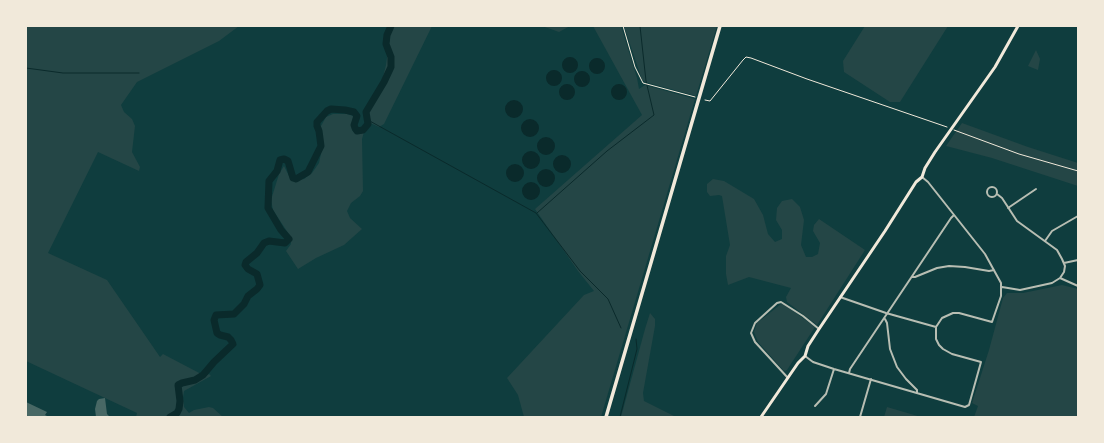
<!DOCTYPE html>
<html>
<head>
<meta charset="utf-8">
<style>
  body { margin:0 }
  #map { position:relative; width:1104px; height:443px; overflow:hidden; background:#0f3d3e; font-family:"DejaVu Sans",sans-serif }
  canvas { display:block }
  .frame { position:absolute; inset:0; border:27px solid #f1e9da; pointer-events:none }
</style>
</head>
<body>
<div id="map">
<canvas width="1104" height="443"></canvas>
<div class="frame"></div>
</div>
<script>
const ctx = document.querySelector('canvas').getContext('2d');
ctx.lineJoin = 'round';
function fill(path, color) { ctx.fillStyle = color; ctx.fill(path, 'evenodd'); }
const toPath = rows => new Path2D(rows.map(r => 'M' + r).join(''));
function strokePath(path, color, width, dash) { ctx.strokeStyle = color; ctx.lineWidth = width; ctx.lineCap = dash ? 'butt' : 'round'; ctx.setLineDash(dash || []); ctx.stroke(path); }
const green = toPath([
  [26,26,239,26,219,41,137,82,121,105,124,112,132,119,135,126,132,152,140,167,139,171,98,152,48,253,107,280,160,357,163,354,205,376,209,374,211,376,184,391,183,397,184,407,189,413,194,410,209,407,213,408,223,417,136,417,137,413,26,361],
  [393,26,432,26,384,124,379,127,366,121,366,110,383,77,386,65,390,35],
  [542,26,570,26,559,32],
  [593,26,621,26,637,78,639,89,645,85,695,99,601,417,524,417,518,395,507,378,584,295,594,291,578,271,535,209,642,115],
  [624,26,717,26,696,96,645,82,642,80],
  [865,26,948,26,900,102,890,102,844,72,843,61],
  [1036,50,1040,59,1038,70,1028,66],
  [333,114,347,114,353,116,352,130,356,134,360,134,364,132,362,139,363,191,360,196,351,203,347,211,350,218,362,229,344,245,316,258,298,269,286,251,291,244,290,236,273,210,271,200,279,174,284,166,289,176,293,180,304,179,312,173,319,163,323,144,321,126,326,117],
  [962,123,1028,147,1078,163,1078,186,992,158,946,146],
  [713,179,724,181,754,199,763,215,768,234,775,242,782,239,782,230,776,220,777,208,782,201,792,199,800,207,804,220,801,245,806,257,812,257,818,254,820,243,813,231,814,225,819,219,865,250,817,325,787,302,786,297,791,288,749,277,728,285,726,274,726,256,730,245,722,196,719,195,710,196,707,192,707,184],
  [1062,285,1078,289,1078,417,974,417,978,406,972,403,989,350,1003,298,1007,293,1023,293],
  [781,304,784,304,815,327,787,370,785,371,783,370,758,342,754,332,757,323],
  [650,313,655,319,655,326,643,393,644,401,676,417,621,417,645,329],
  [887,407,921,417,884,417]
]);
const water = toPath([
  '562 65a8 8 0 1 1 16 0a8 8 0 1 1-16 0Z',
  '589 66a8 8 0 1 1 16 0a8 8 0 1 1-16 0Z',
  '546 78a8 8 0 1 1 16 0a8 8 0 1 1-16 0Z',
  '574 79a8 8 0 1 1 16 0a8 8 0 1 1-16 0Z',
  '611 92a8 8 0 1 1 16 0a8 8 0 1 1-16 0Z',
  '559 92a8 8 0 1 1 16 0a8 8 0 1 1-16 0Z',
  '505 109a9 9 0 1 1 18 0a9 9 0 1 1-18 0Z',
  '521 128a9 9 0 1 1 18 0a9 9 0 1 1-18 0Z',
  '537 146a9 9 0 1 1 18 0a9 9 0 1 1-18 0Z',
  '522 160a9 9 0 1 1 18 0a9 9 0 1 1-18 0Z',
  '553 164a9 9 0 1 1 18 0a9 9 0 1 1-18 0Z',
  '506 173a9 9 0 1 1 18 0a9 9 0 1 1-18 0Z',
  '537 178a9 9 0 1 1 18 0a9 9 0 1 1-18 0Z',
  '522 191a9 9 0 1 1 18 0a9 9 0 1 1-18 0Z'
]);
const stream = toPath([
  [26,68,63,73,139,73],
  [368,120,536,213,580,271,608,299,621,328],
  [537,213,607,151,654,115,646,81,640,26],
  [620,417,637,349,636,339]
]);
const river = toPath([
  [170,417,177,413,179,409,180,401,178,385,182,383,195,380,203,375,214,362,233,344,231,340,228,337,220,335,217,333,214,320,216,315,234,314,244,304,248,296,257,289,260,285,257,274,248,269,245,265,246,262,257,253,264,243,269,241,285,243,289,239,281,230,268,208,269,181,277,171,280,160,284,159,288,161,293,178,296,179,308,172,321,146,319,131,317,126,317,122,327,111,331,109,345,110,354,112,357,116,354,125,355,128,357,131,363,130,368,124,366,112,384,82,391,67,391,57,386,44,387,35,391,26]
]);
const building = toPath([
  [105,398,107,414,110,417,96,417,95,409,97,401,99,399],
  [26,402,47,412,45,415,49,417,26,417]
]);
const path = toPath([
  [623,26,635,67,643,83,695,97],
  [705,100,710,101,743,60,746,57,751,58,807,79,947,127],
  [954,130,1019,154,1078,171]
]);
const minor = toPath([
  '987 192a5 5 0 1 1 10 0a5 5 0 1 1-10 0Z',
  [997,194,1002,198,1017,221,1057,250,1062,259,1065,266,1064,272,1060,278,1052,283,1020,290,1002,287],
  [1008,208,1036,189],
  [1045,241,1052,231,1078,216],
  [1064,263,1078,260],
  [912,277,915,277,937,268,949,266,965,267,989,271,994,270],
  [1060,278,1078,286],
  [840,297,886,313,936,327],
  [885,319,887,323,890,349,897,367,906,379,917,390,917,393],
  [805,356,813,362,834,369,965,407,969,405,981,362,952,354,943,349,939,345,936,339,936,327,942,318,953,313,959,313,992,322,1001,296,1001,283,985,254,928,182,922,177],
  [849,373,850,369,951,218,954,215],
  [788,378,755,342,751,333,755,323,777,303,781,302,803,316,819,329],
  [815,406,826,394,834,369],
  [860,417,871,379]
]);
const secondary = toPath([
  [761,417,798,363,805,356,808,346,819,329,885,231,916,182,922,177,925,168,935,152,995,67,1018,26]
]);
const primary = toPath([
  [606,417,720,26]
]);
fill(green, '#244646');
fill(water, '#0a2a2b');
strokePath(stream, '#0a2a2b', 1);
strokePath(river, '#0a2a2b', 7);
fill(building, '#486865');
strokePath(path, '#f1e9da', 1);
strokePath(minor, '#b8beb3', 2);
strokePath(secondary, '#f1e9da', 3);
strokePath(primary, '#f1e9da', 3.5);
</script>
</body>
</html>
